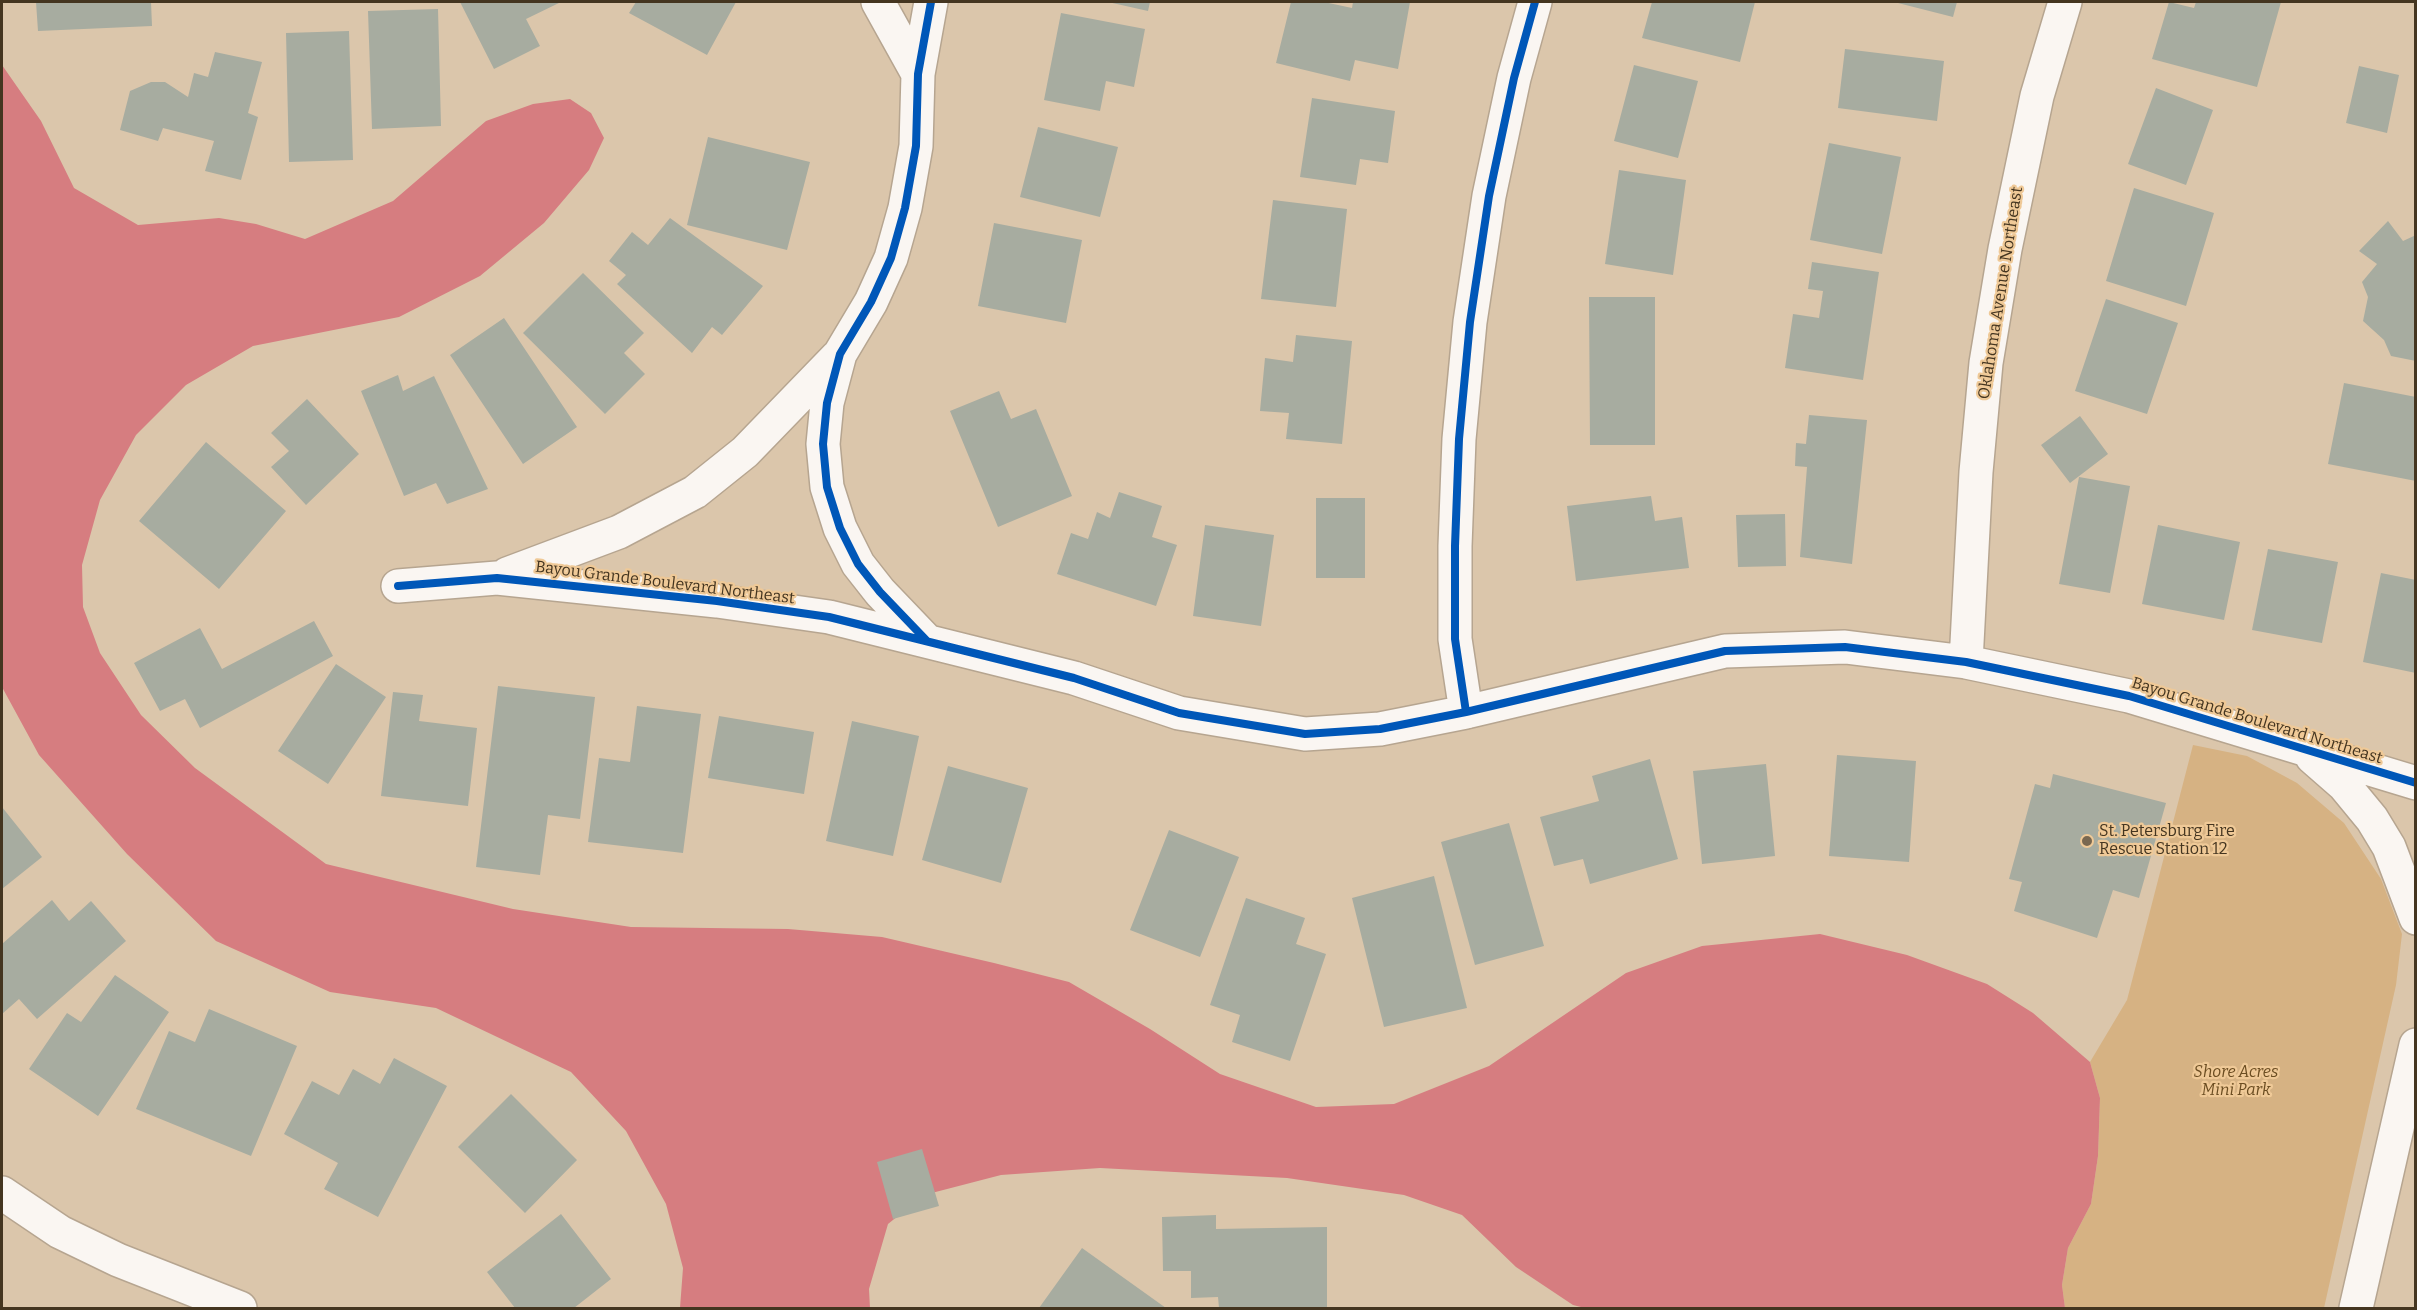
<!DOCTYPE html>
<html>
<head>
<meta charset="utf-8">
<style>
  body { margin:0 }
  #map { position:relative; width:2417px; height:1310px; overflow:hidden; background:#dbc6ab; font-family:Bitter,serif }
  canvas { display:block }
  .frame { position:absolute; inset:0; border:3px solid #443520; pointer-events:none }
</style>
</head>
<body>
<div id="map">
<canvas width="2417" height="1310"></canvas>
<div class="frame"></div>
</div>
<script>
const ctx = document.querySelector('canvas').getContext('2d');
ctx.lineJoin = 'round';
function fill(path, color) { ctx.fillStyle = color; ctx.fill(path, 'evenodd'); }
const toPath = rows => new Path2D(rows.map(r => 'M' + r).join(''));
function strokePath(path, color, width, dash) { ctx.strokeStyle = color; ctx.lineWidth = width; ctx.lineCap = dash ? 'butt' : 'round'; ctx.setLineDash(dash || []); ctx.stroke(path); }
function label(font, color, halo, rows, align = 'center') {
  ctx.font = font + ' Bitter,serif'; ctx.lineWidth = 4.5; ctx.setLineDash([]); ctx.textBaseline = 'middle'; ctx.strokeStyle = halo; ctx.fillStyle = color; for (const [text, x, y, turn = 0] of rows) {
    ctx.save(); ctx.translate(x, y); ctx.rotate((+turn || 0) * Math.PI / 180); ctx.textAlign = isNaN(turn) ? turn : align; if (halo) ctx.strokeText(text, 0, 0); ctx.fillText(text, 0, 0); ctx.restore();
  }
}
const green = toPath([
  [2193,745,2247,756,2297,783,2344,823,2381,879,2402,934,2396,985,2324,1308,2065,1308,2062,1285,2068,1248,2091,1204,2098,1156,2100,1098,2090,1062,2127,1000]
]);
const water = toPath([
  [2,65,41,121,74,188,138,225,219,218,256,224,305,239,393,201,486,121,533,104,570,99,591,113,604,138,589,170,544,223,480,276,399,317,253,346,186,385,136,435,100,500,82,565,83,607,100,653,141,715,195,768,326,864,513,909,631,927,788,929,882,937,994,963,1069,982,1150,1029,1220,1074,1316,1107,1394,1104,1489,1066,1626,973,1702,946,1820,934,1907,955,1987,984,2033,1013,2090,1062,2100,1098,2098,1156,2091,1204,2068,1248,2062,1285,2065,1308,1585,1308,1573,1305,1516,1267,1462,1215,1404,1195,1287,1178,1100,1168,1001,1175,924,1195,888,1224,869,1289,870,1308,680,1308,683,1268,666,1204,626,1131,571,1072,436,1008,330,992,216,941,127,854,39,755,2,687]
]);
const building = toPath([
  [36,2,151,2,152,26,38,31],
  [460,2,561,2,526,19,540,46,494,69],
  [636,2,736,2,707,55,629,13],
  [1108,2,1150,2,1148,11],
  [1291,2,1324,2,1352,8,1353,2,1410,2,1398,69,1355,60,1350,81,1276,63],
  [1652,2,1755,2,1740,62,1642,38],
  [1894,2,1957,2,1953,17],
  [2169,2,2194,8,2196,2,2281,2,2257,87,2152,59],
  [438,9,441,126,372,129,368,11],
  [1061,13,1145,29,1134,87,1106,81,1100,111,1044,100],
  [349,31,353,160,289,162,286,33],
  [1845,49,1944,61,1937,121,1838,108],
  [215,52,262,62,248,113,258,117,241,180,205,171,214,141,163,128,158,141,120,130,130,91,151,82,165,82,188,97,194,73,208,77],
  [1634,65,1698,81,1678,158,1614,141],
  [2359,66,2399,75,2387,133,2346,123],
  [2156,88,2213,110,2186,185,2128,164],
  [1312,98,1395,111,1388,163,1360,159,1356,185,1300,177],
  [1038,127,1118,147,1100,217,1020,197],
  [708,137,810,162,787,250,687,225],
  [1829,143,1901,157,1882,254,1810,240],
  [1619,170,1686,180,1673,275,1605,264],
  [2134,188,2214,213,2186,306,2106,281],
  [1273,200,1347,209,1336,307,1261,299],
  [670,218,763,286,722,335,712,327,692,353,617,284,626,275,609,261,632,232,648,245],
  [2388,221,2403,241,2416,235,2416,361,2391,356,2384,340,2363,321,2368,297,2362,282,2377,264,2359,251],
  [994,223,1082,240,1066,323,978,306],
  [1812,262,1879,272,1863,380,1785,368,1793,314,1819,318,1823,291,1808,289],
  [583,273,644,333,624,353,645,374,605,414,523,333],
  [1589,297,1655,297,1655,445,1590,445],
  [2106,299,2178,323,2147,414,2075,391],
  [504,318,577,427,523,464,450,355],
  [1296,335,1352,341,1342,444,1286,439,1289,413,1260,411,1265,358,1293,362],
  [398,375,403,391,434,376,488,489,447,504,436,483,404,496,361,391],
  [2344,383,2416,397,2416,481,2328,464],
  [999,391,1011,419,1036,409,1072,496,998,527,950,411],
  [307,399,359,454,306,505,271,467,289,451,271,433],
  [1809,415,1867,420,1852,564,1800,557,1807,467,1795,466,1796,443,1806,444],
  [2080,416,2108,454,2070,483,2041,445],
  [206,442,286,511,219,589,139,521],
  [2079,477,2130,486,2110,593,2059,584],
  [1119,492,1162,506,1152,537,1177,545,1156,606,1057,574,1071,533,1088,539,1097,512,1110,518],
  [1651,496,1655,521,1682,517,1689,568,1576,581,1567,506],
  [1316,498,1365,498,1365,578,1316,578],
  [1785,514,1786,566,1738,567,1736,515],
  [1205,525,1274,535,1261,626,1193,616],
  [2158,525,2240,542,2224,620,2142,604],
  [2268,549,2338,562,2322,643,2252,630],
  [2381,573,2416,580,2416,673,2363,662],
  [314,621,333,656,200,728,185,699,160,711,134,663,200,628,222,669],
  [336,664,386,697,328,784,278,751],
  [498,686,595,697,580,819,548,815,540,875,476,867],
  [393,692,423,695,419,721,477,728,468,806,381,796],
  [637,706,701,714,683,853,588,842,599,758,630,762],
  [719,716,814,732,804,794,708,778],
  [852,721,919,736,893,856,826,841],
  [1837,755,1916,761,1909,862,1829,856],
  [1650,759,1678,859,1590,884,1583,859,1554,866,1540,817,1599,801,1592,776],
  [1766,764,1775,856,1702,864,1693,771],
  [948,766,1028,788,1001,883,922,860],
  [2053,774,2166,803,2139,898,2113,890,2097,938,2014,911,2022,882,2009,879,2035,784,2050,788],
  [2,807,42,857,2,889],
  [1509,823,1544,946,1475,965,1441,842],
  [1169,830,1239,857,1200,957,1130,930],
  [1434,876,1467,1008,1384,1027,1352,898],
  [1246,898,1305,918,1296,944,1326,954,1290,1061,1232,1042,1240,1015,1210,1005],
  [52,900,69,921,91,901,126,941,37,1019,19,999,2,1014,2,944],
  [115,975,169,1012,98,1116,29,1069,67,1013,81,1022],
  [209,1009,297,1046,251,1156,136,1109,169,1031,195,1042],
  [394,1058,447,1086,378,1217,324,1189,338,1163,284,1134,312,1081,339,1095,353,1069,380,1084],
  [511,1094,577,1160,525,1213,458,1147],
  [922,1149,939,1206,893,1219,877,1162],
  [561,1214,611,1279,574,1308,515,1308,487,1272],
  [1216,1215,1216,1229,1327,1227,1327,1308,1219,1308,1218,1297,1191,1298,1191,1271,1163,1271,1162,1217],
  [1082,1248,1166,1308,1039,1308]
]);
const street = toPath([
  [878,2,918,74],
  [507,574,619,532,695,492,745,452,837,357],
  [398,586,497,578,717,601,829,617,1074,678,1179,713,1305,734,1380,729,1466,712,1725,651,1845,647,1966,662,2129,696,2416,783],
  [926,640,880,592,858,564,840,528,827,487,823,444,827,403,840,354,871,302,891,258,905,208,916,146,918,74,931,2],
  [1966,662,1976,472,1986,363,2005,249,2037,96,2065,2],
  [1466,712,1455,639,1455,546,1459,439,1470,322,1489,196,1514,78,1535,2],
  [2312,757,2344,785,2372,819,2389,847,2416,918]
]);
const secondary = toPath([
  [2,1193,60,1232,118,1260,240,1308],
  [2356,1308,2416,1045]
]);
const cycleway = toPath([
  [398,586,497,578,717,601,829,617,1074,678,1179,713,1305,734,1380,729,1466,712,1725,651,1845,647,1966,662,2129,696,2416,783],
  [926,640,880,592,858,564,840,528,827,487,823,444,827,403,840,354,871,302,891,258,905,208,916,146,918,74,931,2],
  [1466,712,1455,639,1455,546,1459,439,1470,322,1489,196,1514,78,1535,2]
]);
const markers = [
  [2087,841,6,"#796851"]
];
const streetNames = [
  ["Oklahoma Avenue Northeast",2001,293,-81],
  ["Bayou Grande Boulevard Northeast",665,583,7],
  ["Bayou Grande Boulevard Northeast",2257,721,17]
];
const poiNames = [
  ["St. Petersburg Fire",2099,832],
  ["Rescue Station 12",2099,850]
];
const parkNames = [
  ["Shore Acres",2236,1073],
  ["Mini Park",2236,1091]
];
fill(green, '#d6b283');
fill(water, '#d67d80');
fill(building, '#a7aca0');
strokePath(street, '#b6a590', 36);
strokePath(secondary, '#b6a590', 36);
strokePath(street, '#faf6f2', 33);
strokePath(secondary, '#faf6f2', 33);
strokePath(cycleway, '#0057b8', 8);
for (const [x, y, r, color] of markers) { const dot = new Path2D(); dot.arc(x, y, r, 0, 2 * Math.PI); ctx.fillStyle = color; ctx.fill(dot); strokePath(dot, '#efc997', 2); }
label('16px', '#443520', '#efc997', streetNames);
label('16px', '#443520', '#efc997', poiNames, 'left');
label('italic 16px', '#6b4d22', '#efc997', parkNames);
</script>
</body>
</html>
